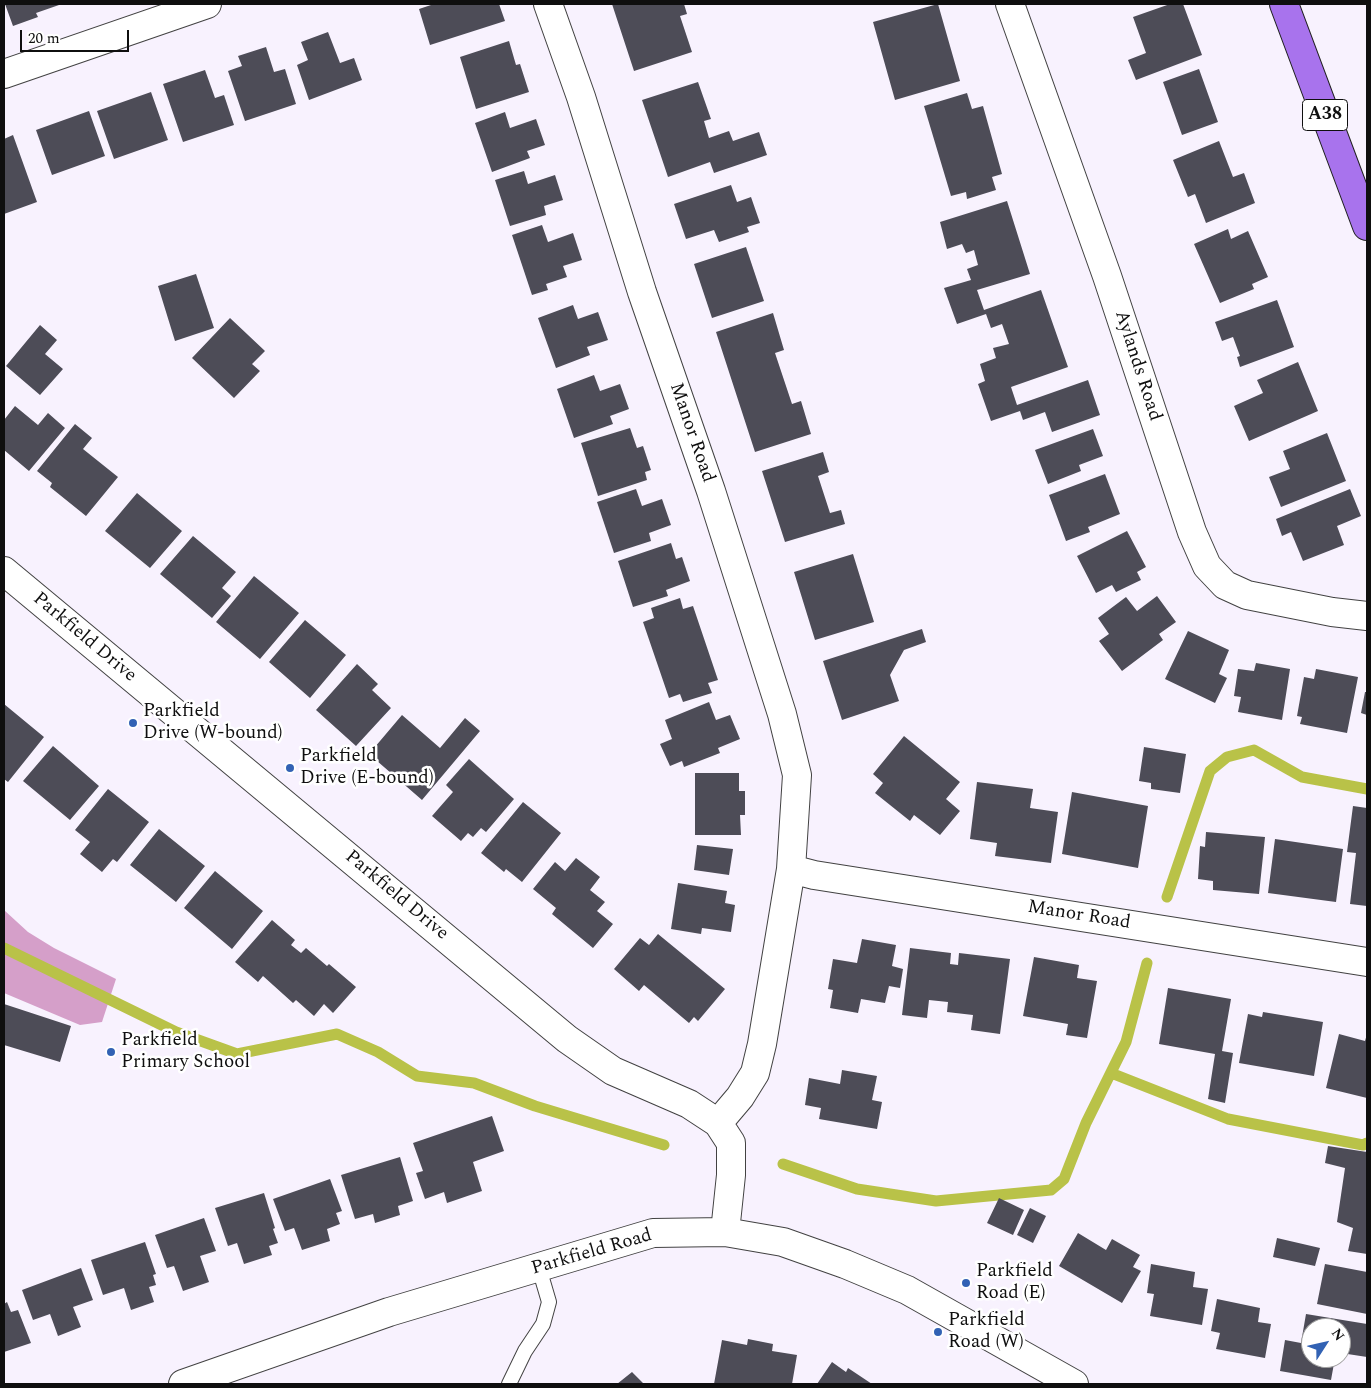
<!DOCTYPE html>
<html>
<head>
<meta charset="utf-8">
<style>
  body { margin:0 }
  #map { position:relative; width:1371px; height:1388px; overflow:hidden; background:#f8f2fe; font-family:Spectral,serif }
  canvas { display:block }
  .frame { position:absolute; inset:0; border:5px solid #0f0f0f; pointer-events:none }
  .north { position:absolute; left:1301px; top:1318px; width:50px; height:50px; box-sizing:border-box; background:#fff; border:1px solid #9f9f9f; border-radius:50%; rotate:55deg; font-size:14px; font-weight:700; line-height:20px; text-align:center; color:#0f0f0f }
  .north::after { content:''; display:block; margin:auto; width:18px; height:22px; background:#3262b4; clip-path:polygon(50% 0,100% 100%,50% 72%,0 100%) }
  .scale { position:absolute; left:20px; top:30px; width:109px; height:22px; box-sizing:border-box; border:2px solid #0f0f0f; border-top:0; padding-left:6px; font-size:15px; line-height:18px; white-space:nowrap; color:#0f0f0f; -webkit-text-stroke:4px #fff; paint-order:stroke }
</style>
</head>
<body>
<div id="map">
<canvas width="1371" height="1388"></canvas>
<div class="frame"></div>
<div class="north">N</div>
<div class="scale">20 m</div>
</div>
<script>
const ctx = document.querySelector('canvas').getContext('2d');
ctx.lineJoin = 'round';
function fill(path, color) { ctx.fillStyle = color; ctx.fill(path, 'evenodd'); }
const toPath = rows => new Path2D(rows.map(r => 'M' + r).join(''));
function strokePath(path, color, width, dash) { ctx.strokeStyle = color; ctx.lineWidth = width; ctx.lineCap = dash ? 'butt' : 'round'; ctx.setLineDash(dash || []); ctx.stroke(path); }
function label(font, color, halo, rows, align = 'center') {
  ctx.font = font + ' Spectral,serif'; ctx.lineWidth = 5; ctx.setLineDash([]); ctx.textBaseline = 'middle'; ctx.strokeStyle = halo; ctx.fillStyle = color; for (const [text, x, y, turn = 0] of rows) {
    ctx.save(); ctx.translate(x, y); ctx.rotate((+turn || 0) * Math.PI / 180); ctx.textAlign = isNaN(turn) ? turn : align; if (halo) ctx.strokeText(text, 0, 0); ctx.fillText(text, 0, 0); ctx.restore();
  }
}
const forest = toPath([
  [4,910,28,932,54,948,116,979,102,1022,80,1025,4,993]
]);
const stream = toPath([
  [1167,897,1210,771,1227,757,1254,750,1302,777,1367,789],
  [4,948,176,1032,237,1054,337,1034,378,1052,417,1076,474,1083,535,1106,664,1145],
  [1111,1073,1228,1119,1363,1145,1367,1143],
  [783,1164,857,1189,936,1201,1051,1190,1064,1179,1086,1123,1126,1042,1147,963]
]);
const building = toPath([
  [5,4,58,4,59,5,36,13,38,17,13,26],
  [434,4,499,4,505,21,430,45,419,9],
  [612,4,684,4,687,14,680,16,692,52,634,71],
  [938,4,960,81,895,100,873,22],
  [1170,4,1183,4,1202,55,1136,80,1128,60,1146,53,1133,17],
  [328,32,340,63,354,58,362,80,309,100,297,65,308,60,301,42],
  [509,41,516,65,520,64,529,92,476,109,460,57],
  [266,47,274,72,285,69,296,104,245,121,228,71,242,66,238,56],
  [1199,69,1218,122,1182,135,1163,82],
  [205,70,215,98,224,95,234,125,183,142,163,84],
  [698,82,711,119,704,121,709,138,729,131,733,141,759,132,767,155,714,173,710,162,668,177,642,100],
  [151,92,168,140,114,159,97,111],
  [967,93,972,109,983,106,1002,174,992,177,996,190,967,199,966,192,951,196,924,106],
  [89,111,105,156,52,175,36,130],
  [505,112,510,128,536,119,545,145,527,151,530,158,492,172,475,123],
  [13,135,37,202,4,214,4,139],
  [1219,141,1233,177,1244,173,1255,203,1206,223,1195,194,1188,197,1173,160],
  [524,171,528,184,555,175,563,200,544,206,546,215,510,226,495,180],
  [731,185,737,202,751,197,760,223,747,227,749,232,719,242,714,230,686,239,674,204],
  [1007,201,1030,274,977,290,984,310,1041,290,1068,367,1011,387,1017,405,1088,380,1100,415,1052,432,1045,412,1023,420,1020,411,991,421,978,384,985,381,980,364,996,358,993,348,1009,344,1002,324,991,328,986,314,957,324,944,288,971,280,967,269,978,265,974,250,966,253,962,244,947,249,940,222],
  [542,225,548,242,573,233,582,260,563,266,567,277,546,284,548,290,532,295,512,235],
  [1228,229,1231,239,1248,231,1268,277,1252,284,1254,289,1220,303,1194,244],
  [746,247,764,301,712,318,694,264],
  [196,274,214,328,175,341,158,286],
  [1277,300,1294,347,1240,367,1237,357,1240,356,1233,337,1222,341,1215,322],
  [573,305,578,319,598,312,608,340,587,347,590,355,556,368,538,318],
  [773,313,784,350,775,353,792,404,801,401,811,434,755,452,716,332],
  [230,318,265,351,252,364,260,371,234,398,192,358],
  [40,325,57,340,45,354,63,369,40,395,6,366],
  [1298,362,1318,411,1249,441,1234,406,1263,393,1257,380],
  [594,375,600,391,620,384,629,409,610,416,613,424,574,438,557,389],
  [15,406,38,425,48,413,65,428,29,471,4,450,4,420],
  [75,424,92,438,83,449,118,477,86,516,50,487,52,483,37,471],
  [630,428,637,448,643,446,651,470,645,472,647,480,598,496,581,443],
  [1093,429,1103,456,1079,465,1081,471,1048,484,1035,450],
  [1327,433,1346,481,1281,507,1269,477,1290,469,1283,451],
  [823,452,829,472,818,476,830,513,841,510,845,524,785,542,762,471],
  [1105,474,1120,514,1088,527,1090,532,1066,541,1049,495],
  [636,489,642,506,662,499,671,525,649,533,651,541,614,553,597,502],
  [1350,489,1361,516,1337,526,1344,545,1303,561,1291,532,1282,536,1276,519],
  [137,493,182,531,150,568,105,531],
  [1127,531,1146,567,1137,572,1141,580,1116,592,1112,585,1096,593,1077,556],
  [193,536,236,572,222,588,231,596,212,618,160,574],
  [671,543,676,559,682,557,690,581,666,590,668,596,633,607,618,561],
  [853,554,874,622,815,640,794,572],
  [254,576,299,613,260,659,216,622],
  [1157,596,1176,622,1159,634,1163,640,1122,671,1099,641,1109,634,1098,618,1126,597,1137,611],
  [680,598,683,609,693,606,718,680,708,683,712,693,683,702,680,694,669,698,643,622,654,618,651,608],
  [305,620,346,655,310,698,269,662],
  [922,629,926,642,904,650,890,675,899,701,842,720,823,661],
  [1188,631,1229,650,1219,674,1227,678,1215,703,1165,679],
  [1256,663,1290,669,1282,720,1238,712,1241,697,1234,696,1238,669,1254,671],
  [357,664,378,684,372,690,391,708,356,746,316,710],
  [1316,669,1358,677,1347,733,1300,724,1302,717,1297,716,1304,677,1314,679],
  [1365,692,1367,692,1367,715,1361,713],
  [709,702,716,720,730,715,740,739,718,748,720,753,684,767,682,761,670,766,660,744,672,739,665,720],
  [4,704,44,737,8,782,4,779],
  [402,715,440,748,465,718,480,731,422,800,369,754],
  [904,736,960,782,946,799,960,811,940,835,914,815,910,821,875,793,883,783,873,774],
  [53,746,99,786,70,820,23,781],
  [1144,747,1186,754,1180,793,1151,789,1151,783,1139,781],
  [469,759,514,799,486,832,481,828,473,837,468,833,461,841,432,816,453,792,446,785],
  [695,773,739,773,739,791,745,791,745,815,740,815,741,835,695,835],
  [977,782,1033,789,1030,808,1058,812,1051,863,995,856,997,843,970,839],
  [108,789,149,822,117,862,113,859,102,872,80,854,90,842,75,830],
  [1072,792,1148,806,1138,868,1062,854],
  [523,802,561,833,522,882,506,869,504,872,481,853],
  [1353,806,1367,808,1367,906,1350,904,1356,853,1347,852],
  [159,829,205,866,176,902,130,865],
  [1206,832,1265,837,1259,894,1213,890,1213,881,1198,879,1200,846,1205,847],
  [1275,839,1343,849,1336,902,1268,893],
  [697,845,733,849,729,875,694,870],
  [576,858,600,877,590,890,605,902,597,911,613,924,593,948,552,914,556,908,533,889,555,862,565,871],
  [215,871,263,911,232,949,184,908],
  [678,883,727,891,725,903,735,905,731,932,702,928,701,934,671,929],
  [272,920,295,940,291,945,301,953,306,948,327,966,329,964,356,987,333,1013,324,1004,314,1016,296,1000,293,1003,263,976,258,982,235,962],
  [658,934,725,989,698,1021,694,1017,689,1023,644,985,639,991,614,969,640,938,649,945],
  [862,939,896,945,892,966,903,969,900,988,889,986,885,1003,861,999,858,1013,830,1008,833,990,828,989,833,959,857,963],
  [910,948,951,953,950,964,958,965,959,953,1010,959,1000,1034,971,1030,973,1015,947,1012,948,1002,929,1000,927,1018,902,1015],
  [1034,957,1079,965,1077,978,1097,981,1087,1038,1066,1035,1068,1024,1023,1016],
  [1168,988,1231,999,1222,1051,1233,1053,1225,1103,1208,1099,1215,1054,1159,1044],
  [4,1004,71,1026,60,1062,4,1045],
  [1263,1012,1323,1022,1314,1076,1239,1063,1248,1014,1262,1017],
  [1339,1034,1365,1041,1367,1034,1367,1098,1326,1088],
  [842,1070,877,1076,872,1100,882,1102,877,1129,819,1119,821,1108,805,1105,809,1078,840,1084],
  [492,1116,504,1151,473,1162,482,1191,447,1203,444,1192,425,1199,416,1173,423,1171,413,1143],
  [1328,1146,1367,1152,1367,1254,1348,1251,1353,1228,1337,1222,1345,1168,1325,1163],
  [400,1157,413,1201,398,1206,400,1215,375,1223,373,1214,355,1219,341,1175],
  [330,1179,342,1211,336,1213,340,1224,327,1229,330,1241,302,1250,294,1228,285,1231,273,1199],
  [264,1193,275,1228,273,1229,278,1243,269,1246,272,1255,244,1264,237,1243,228,1246,215,1208],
  [999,1198,1024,1210,1013,1235,987,1223],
  [1030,1208,1046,1216,1033,1243,1017,1235],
  [204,1218,216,1251,200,1256,209,1282,183,1291,174,1266,167,1268,155,1235],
  [1078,1233,1106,1250,1112,1239,1140,1255,1133,1267,1141,1271,1122,1303,1059,1266],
  [1277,1238,1320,1248,1315,1266,1273,1257],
  [145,1242,156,1274,153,1275,156,1285,149,1287,154,1302,131,1310,124,1288,103,1295,91,1260],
  [1151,1264,1195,1272,1193,1287,1208,1289,1202,1325,1150,1316,1154,1294,1147,1293],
  [1325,1264,1367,1272,1367,1314,1317,1304],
  [81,1268,93,1300,73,1307,81,1327,58,1336,50,1314,33,1320,22,1290],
  [1217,1299,1260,1308,1258,1322,1271,1324,1265,1358,1216,1349,1220,1333,1211,1331],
  [7,1302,11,1312,18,1310,31,1343,4,1352,4,1304],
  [1306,1314,1367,1324,1367,1357,1341,1353,1341,1328,1311,1328,1311,1358,1335,1358,1331,1380,1280,1371,1285,1340,1301,1343],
  [748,1339,773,1344,772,1351,797,1355,792,1384,714,1384,722,1340,747,1345],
  [832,1362,846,1372,848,1368,872,1384,817,1384],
  [632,1372,644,1384,617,1384]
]);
const lane = toPath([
  [509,1384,525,1351,543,1324,549,1302,539,1268]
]);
const street = toPath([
  [548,4,581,97,642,292,711,491,782,714,797,775,791,869,762,1044,755,1073,740,1097,718,1123],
  [1010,4,1107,276,1192,532,1207,566,1225,585,1247,595,1332,612,1367,616],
  [4,74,207,4],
  [4,571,567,1039,613,1071,689,1104,718,1123,731,1143,731,1175,725,1232],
  [791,869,814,875,1367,962],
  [183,1384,389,1312,653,1233,725,1232,783,1242,845,1264,907,1290,1074,1384]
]);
const primary = toPath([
  [1284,4,1367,226]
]);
const markers = [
  [133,723,5,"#3262b4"],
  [290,768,5,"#3262b4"],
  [111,1052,5,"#3262b4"],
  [966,1283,5,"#3262b4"],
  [938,1332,5,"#3262b4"]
];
const shields = [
  [1325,115,45]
];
const shieldNames = [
  ["A38",1325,115]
];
const streetNames = [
  ["Aylands Road",1137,366,72],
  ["Manor Road",691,433,71],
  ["Parkfield Drive",84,638,40],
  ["Parkfield Drive",396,896,40],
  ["Manor Road",1079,916,9],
  ["Parkfield Road",592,1253,-16]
];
const poiNames = [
  ["Parkfield",143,712],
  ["Drive (W-bound)",143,734],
  ["Parkfield",300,757],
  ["Drive (E-bound)",300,779],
  ["Parkfield",121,1041],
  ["Primary School",121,1063],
  ["Parkfield",976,1272],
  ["Road (E)",976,1294],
  ["Parkfield",948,1321],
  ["Road (W)",948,1343]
];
fill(forest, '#d59fc9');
strokePath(stream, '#b9c248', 11);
fill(building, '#4d4c57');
strokePath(lane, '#424242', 16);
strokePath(street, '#424242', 30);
strokePath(primary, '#202020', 30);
strokePath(lane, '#fff', 14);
strokePath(street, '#fff', 28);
strokePath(primary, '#a873ed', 28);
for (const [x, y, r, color] of markers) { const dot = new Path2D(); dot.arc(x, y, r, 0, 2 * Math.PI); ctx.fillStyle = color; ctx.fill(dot); strokePath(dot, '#fff', 2); }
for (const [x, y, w] of shields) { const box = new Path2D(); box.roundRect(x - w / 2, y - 15.5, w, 31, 4); ctx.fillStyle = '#fff'; ctx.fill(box); strokePath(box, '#0f0f0f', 1); }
label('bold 18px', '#0f0f0f', null, shieldNames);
label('19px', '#0f0f0f', '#fff', streetNames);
label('19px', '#0f0f0f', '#fff', poiNames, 'left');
</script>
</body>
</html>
